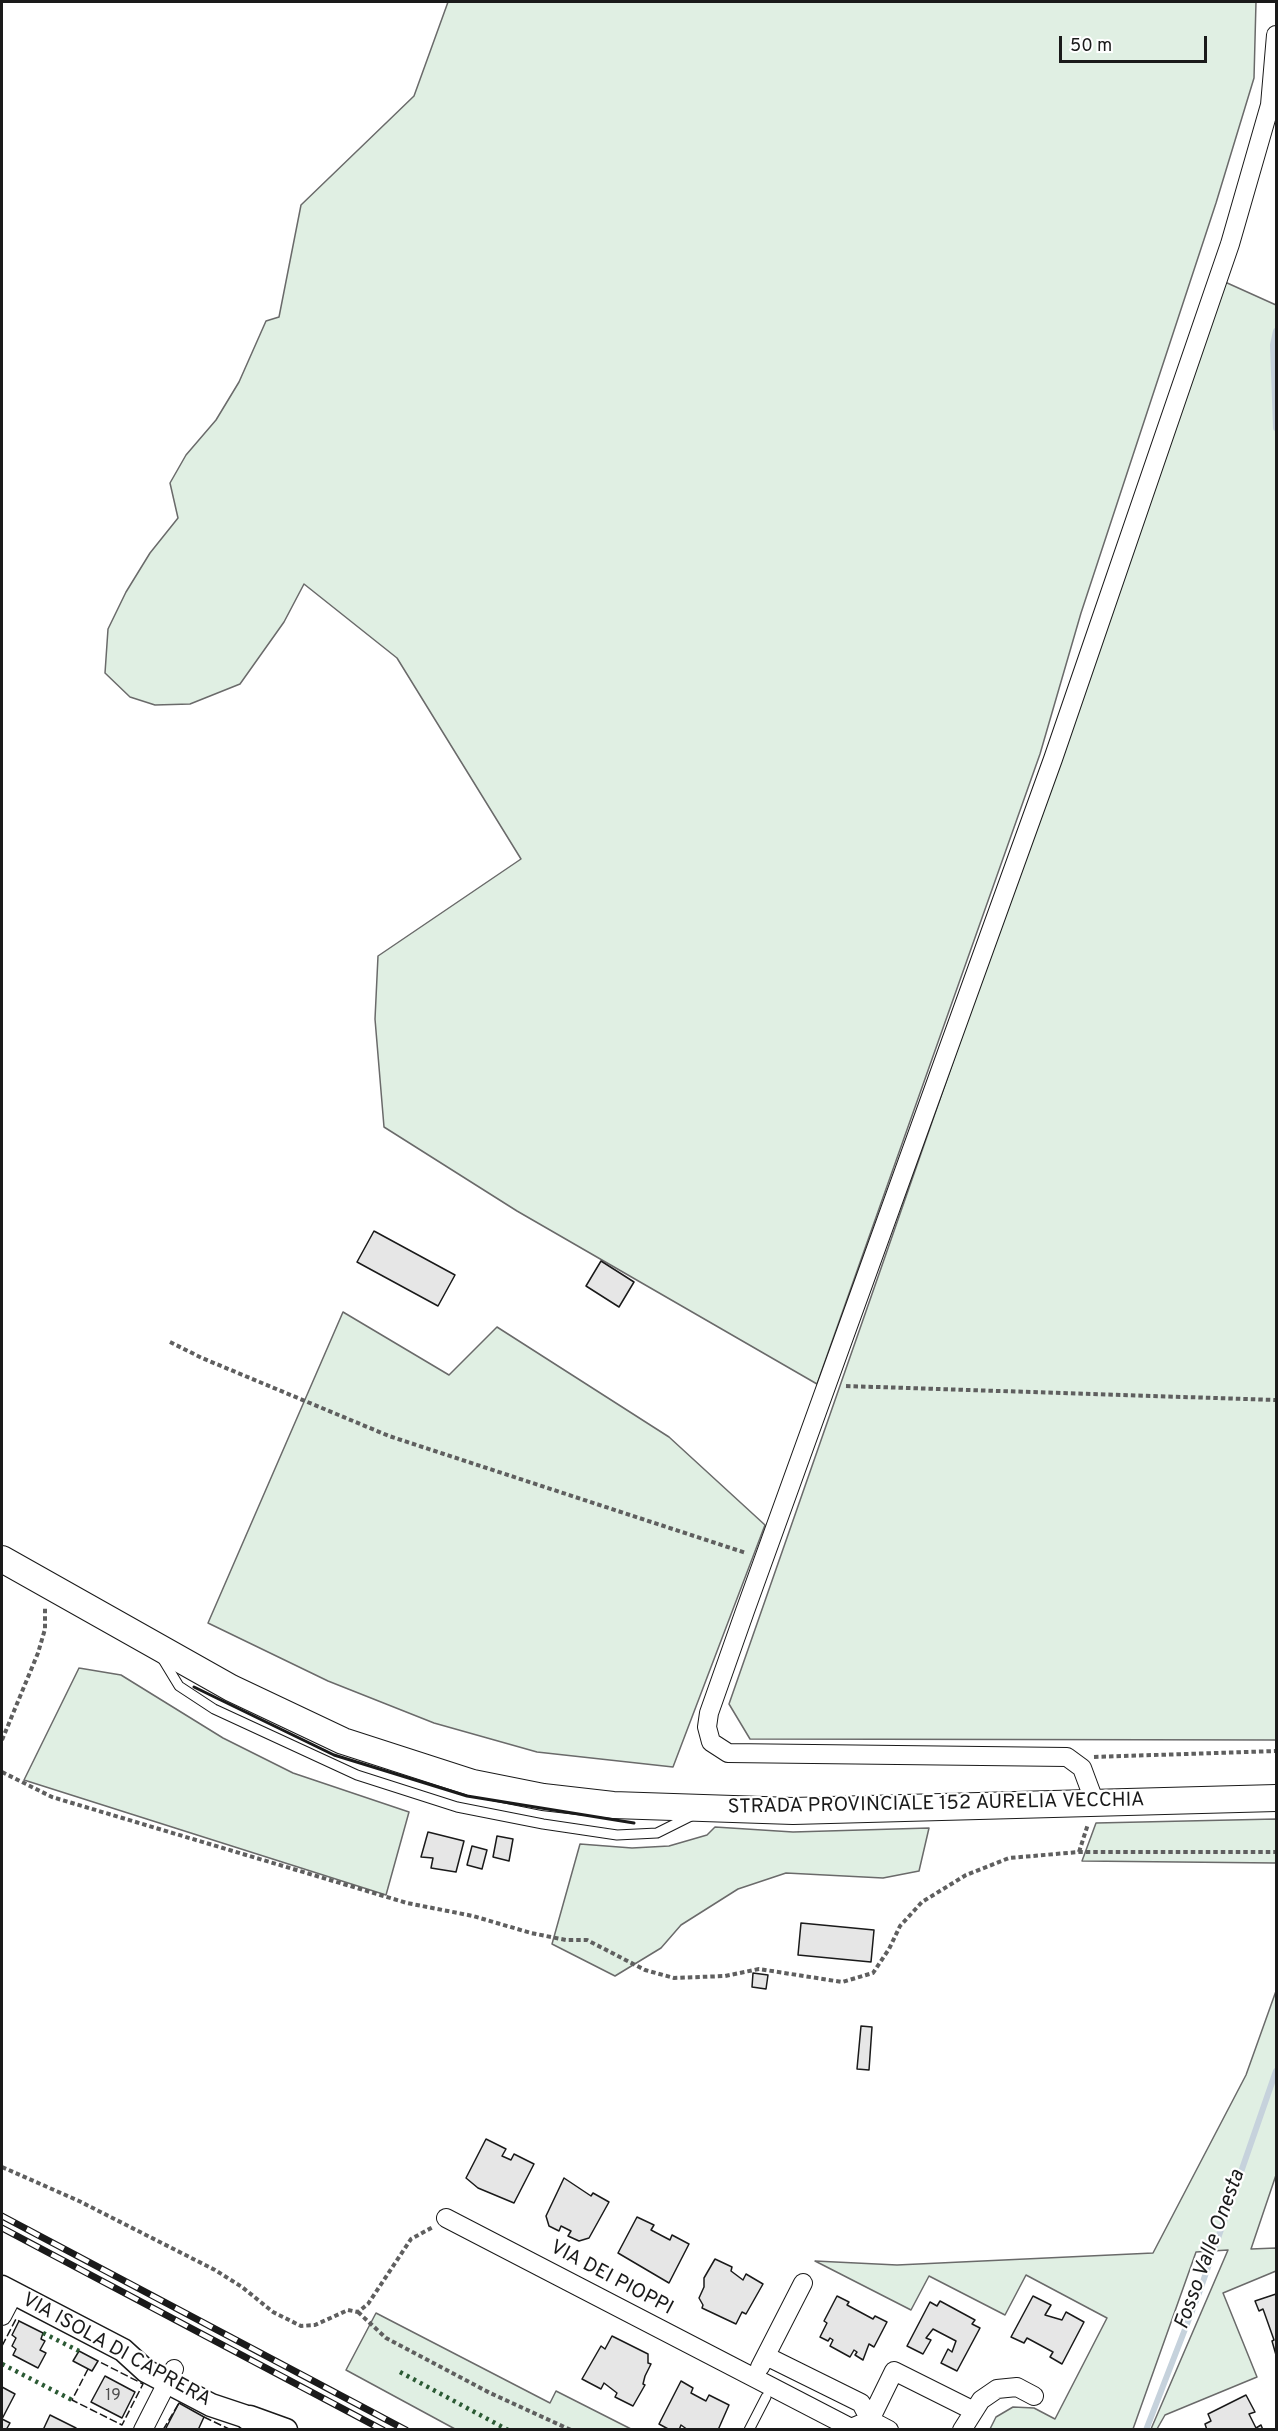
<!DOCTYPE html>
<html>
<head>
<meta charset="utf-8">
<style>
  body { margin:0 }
  #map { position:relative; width:1278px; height:2431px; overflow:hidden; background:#fff; font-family:Overpass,sans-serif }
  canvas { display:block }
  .frame { position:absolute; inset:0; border:3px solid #1a1a1a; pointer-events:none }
  .scale { position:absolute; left:1059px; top:36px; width:148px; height:27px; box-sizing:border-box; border:3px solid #1a1a1a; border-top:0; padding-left:8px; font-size:18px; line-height:21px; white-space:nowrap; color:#1a1a1a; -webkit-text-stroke:4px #fff; paint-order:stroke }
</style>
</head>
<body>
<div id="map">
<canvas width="1278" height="2431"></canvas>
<div class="frame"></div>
<div class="scale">50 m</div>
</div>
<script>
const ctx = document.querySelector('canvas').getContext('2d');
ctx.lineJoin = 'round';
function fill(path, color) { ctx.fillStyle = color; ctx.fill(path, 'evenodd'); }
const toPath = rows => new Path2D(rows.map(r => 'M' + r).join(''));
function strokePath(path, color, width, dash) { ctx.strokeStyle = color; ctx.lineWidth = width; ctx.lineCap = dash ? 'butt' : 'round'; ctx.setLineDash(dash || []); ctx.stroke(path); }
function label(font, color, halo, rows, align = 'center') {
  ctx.font = font + ' Overpass,sans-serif'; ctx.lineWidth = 4.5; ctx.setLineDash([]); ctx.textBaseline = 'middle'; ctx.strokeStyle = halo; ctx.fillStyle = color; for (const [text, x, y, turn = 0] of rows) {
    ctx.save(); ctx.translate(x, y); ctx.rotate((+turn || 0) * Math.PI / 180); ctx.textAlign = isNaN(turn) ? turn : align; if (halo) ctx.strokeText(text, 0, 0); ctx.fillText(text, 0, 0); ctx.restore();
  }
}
const green = toPath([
  [448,2,1256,2,1254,78,1216,203,1081,613,1040,754,817,1384,517,1211,384,1127,375,1019,378,956,521,859,397,658,304,584,284,622,240,684,190,704,155,705,130,697,105,673,108,629,126,592,150,553,178,518,170,483,186,455,216,420,239,382,266,321,279,317,301,205,414,96,448,2],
  [1225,282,1276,305,1276,1740,750,1739,729,1704,1225,282],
  [343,1312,449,1375,497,1327,669,1437,765,1525,673,1767,537,1752,434,1723,328,1681,208,1623,343,1312],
  [79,1668,121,1675,223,1738,293,1773,409,1812,386,1895,24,1780,79,1668],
  [1276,1819,1276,1863,1082,1861,1096,1823,1276,1819],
  [715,1827,793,1832,929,1828,919,1871,883,1878,786,1873,738,1889,681,1925,661,1948,615,1976,552,1944,580,1844,632,1848,669,1846,707,1835,715,1827],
  [1276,1991,1276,2175,1251,2249,1276,2248,1276,2271,1223,2293,1257,2377,1165,2415,1157,2429,1151,2429,1228,2250,1196,2252,1133,2429,990,2429,996,2417,1013,2407,1034,2408,1055,2419,1107,2318,1026,2275,1005,2315,929,2276,911,2310,815,2261,897,2265,1153,2253,1246,2075,1276,1991],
  [376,2313,550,2403,556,2391,631,2429,455,2429,346,2370,376,2313]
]);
const stream = toPath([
  [1276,331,1273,345,1276,428],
  [1146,2430,1199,2293,1276,2071]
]);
const building = toPath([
  [374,1231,455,1275,438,1306,357,1262,374,1231],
  [601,1261,634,1282,619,1307,586,1286,601,1261],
  [428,1832,464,1841,456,1872,431,1868,433,1858,421,1857,428,1832],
  [497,1836,513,1839,509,1861,493,1857,497,1836],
  [472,1846,487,1850,482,1869,467,1865,472,1846],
  [801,1923,874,1930,871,1962,798,1955,801,1923],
  [753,1973,768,1975,766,1989,752,1987,753,1973],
  [861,2026,872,2027,869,2070,857,2069,861,2026],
  [486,2139,506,2149,502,2156,511,2160,514,2154,534,2164,514,2203,478,2188,466,2178,486,2139],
  [564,2178,591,2196,593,2193,609,2202,589,2238,579,2241,568,2236,571,2231,561,2226,559,2231,549,2226,546,2216,564,2178],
  [637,2217,654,2225,651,2230,670,2240,672,2235,689,2244,669,2283,618,2253,637,2217],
  [715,2259,732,2267,731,2271,743,2280,746,2274,763,2284,746,2314,742,2312,736,2324,702,2308,703,2305,699,2298,704,2287,704,2278,715,2259],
  [1276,2294,1276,2355,1272,2341,1274,2340,1263,2309,1259,2311,1255,2301,1276,2294],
  [837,2296,849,2302,847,2305,873,2319,875,2316,887,2322,874,2347,869,2344,863,2360,855,2355,857,2352,854,2350,850,2357,830,2346,833,2340,830,2338,828,2341,820,2337,827,2323,824,2321,837,2296],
  [1033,2296,1051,2305,1045,2315,1062,2320,1066,2312,1084,2322,1062,2364,1050,2357,1053,2352,1027,2338,1024,2343,1011,2337,1033,2296],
  [940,2301,975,2320,972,2324,980,2328,957,2371,941,2363,948,2349,952,2352,956,2341,933,2329,926,2338,931,2340,923,2354,907,2346,930,2302,937,2306,940,2301],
  [19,2321,43,2333,41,2339,45,2341,40,2350,46,2353,38,2368,13,2355,16,2349,12,2346,16,2338,12,2335,19,2321],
  [612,2336,648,2354,648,2363,651,2364,645,2376,643,2384,645,2385,633,2406,615,2397,617,2393,604,2383,601,2389,582,2379,601,2346,605,2349,612,2336],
  [79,2351,98,2361,92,2371,73,2361,79,2351],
  [105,2376,135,2392,122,2418,91,2402,105,2376],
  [681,2381,693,2388,691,2393,706,2401,709,2395,729,2405,718,2430,688,2430,681,2425,679,2430,670,2430,659,2424,681,2381],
  [2,2387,15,2394,2,2419,10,2423,6,2430,2,2430,2,2387],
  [1246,2395,1255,2412,1249,2414,1256,2428,1261,2425,1263,2430,1207,2430,1205,2424,1211,2421,1208,2414,1246,2395],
  [179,2403,204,2417,198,2430,165,2430,179,2403],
  [50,2415,76,2428,76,2430,43,2430,50,2415]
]);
const path = toPath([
  [170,1342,202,1358,389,1436,746,1553],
  [846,1386,1276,1400],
  [2,1740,38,1653,45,1629,45,1606],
  [1094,1757,1276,1751],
  [2,1772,52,1797,407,1903,473,1916,531,1933,566,1940,587,1940,645,1970,674,1978,725,1976,759,1969,842,1982,873,1973,889,1949,900,1926,922,1902,966,1875,1009,1858,1079,1852,1276,1852],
  [1079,1852,1088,1824],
  [2,2167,79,2201,215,2270,242,2287,273,2312,301,2326,315,2325,348,2310,358,2312,368,2304,411,2239,433,2227],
  [358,2312,386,2338,490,2393,571,2430]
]);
const service = toPath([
  [162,1658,179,1686,214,1709,357,1775,457,1807,543,1824,617,1835,657,1833,693,1815],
  [749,2430,766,2397]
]);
const minor = toPath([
  [1095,1803,1082,1768,1067,1757,728,1753,711,1742,707,1727,709,1713,745,1611,1053,759,1230,244,1270,105,1276,35],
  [446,2218,851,2428,870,2420,861,2403,766,2356],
  [2,2316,14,2293],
  [760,2367,803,2283],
  [143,2430,174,2369],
  [889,2430,870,2420,894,2371,972,2410],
  [962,2430,981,2400,997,2389,1017,2387,1034,2396]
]);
const tertiary = toPath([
  [2,2287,123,2350,146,2371,211,2405,244,2416,263,2430],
  [250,2417,286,2430]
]);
const secondary = toPath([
  [2,1559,231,1688,343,1741,473,1783,543,1797,613,1805,793,1811,1276,1798]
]);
const rail = toPath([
  [2,2216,406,2430],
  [2,2228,383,2430]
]);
const hedge = toPath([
  [43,2333,79,2351],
  [2,2364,72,2400],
  [400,2372,508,2430]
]);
const fence = toPath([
  [2,2346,16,2319,19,2321],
  [88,2369,72,2400,122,2425,143,2384,98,2361],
  [204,2417,229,2429],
  [163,2430,179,2403]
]);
const wall = toPath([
  [194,1687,334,1755,467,1796,634,1823]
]);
const numberNames = [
  ["19",113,2397]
];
const streetNames = [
  ["STRADA PROVINCIALE 152 AURELIA VECCHIA",936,1805,-1],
  ["VIA DEI PIOPPI",611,2279,28],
  ["VIA ISOLA DI CAPRERA",116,2351,29]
];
const waterNames = [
  ["Fosso Valle Onesta",1211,2250,-70]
];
fill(green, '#e0efe3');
strokePath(green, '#6a6a6a', 1.5);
strokePath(stream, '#c6d2dc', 6);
fill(building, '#e6e6e6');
strokePath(building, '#1a1a1a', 1.5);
strokePath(service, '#1a1a1a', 11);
strokePath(minor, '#1a1a1a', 20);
strokePath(tertiary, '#1a1a1a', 25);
strokePath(secondary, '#1a1a1a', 28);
strokePath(path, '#5f5f5f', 4, [4.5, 3]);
strokePath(service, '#fff', 9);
strokePath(minor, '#fff', 18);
strokePath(tertiary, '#fff', 22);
strokePath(secondary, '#fff', 26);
strokePath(rail, '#1a1a1a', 7);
strokePath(rail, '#fff', 4.5, [14]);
strokePath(hedge, '#2b5a34', 4.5, [3, 4.5]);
strokePath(fence, '#1a1a1a', 1.5, [8, 3]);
strokePath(wall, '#1a1a1a', 3);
label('16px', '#4d4d4d', null, numberNames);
label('20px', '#1a1a1a', '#fff', streetNames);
label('italic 21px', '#1a1a1a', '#fff', waterNames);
</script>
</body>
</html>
